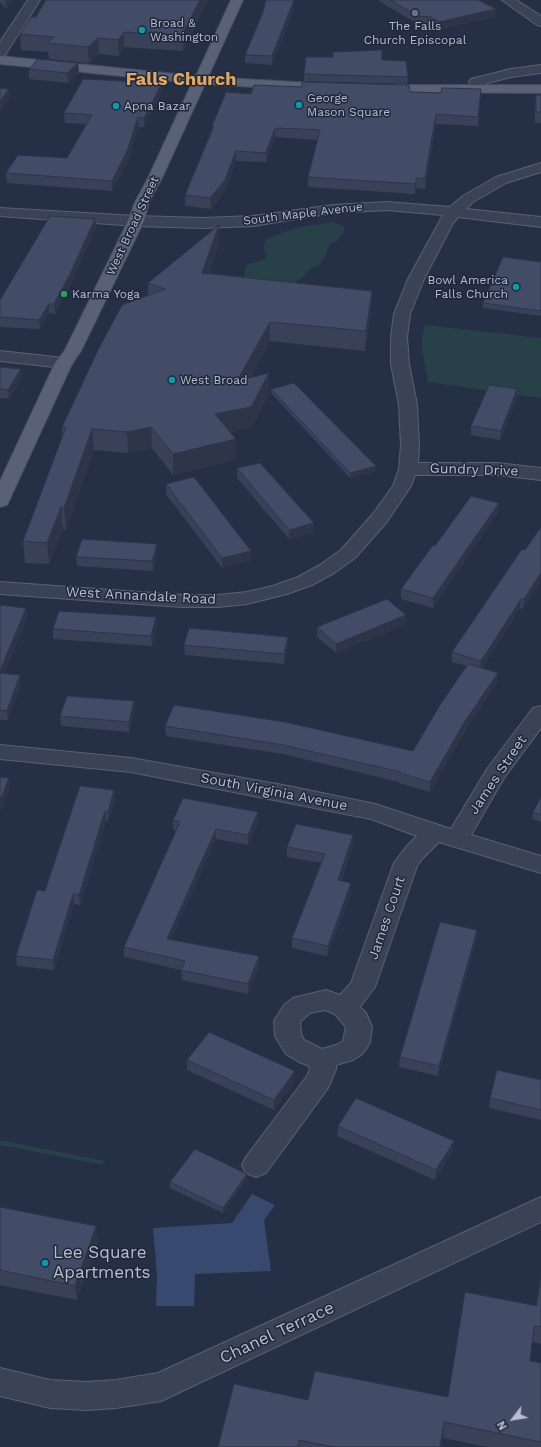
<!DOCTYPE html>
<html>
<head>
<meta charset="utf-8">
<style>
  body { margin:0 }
  #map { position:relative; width:541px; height:1447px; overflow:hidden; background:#253047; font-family:"Work Sans",sans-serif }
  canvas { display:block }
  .north { position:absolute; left:493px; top:1399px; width:40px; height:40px; -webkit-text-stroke:3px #1f273b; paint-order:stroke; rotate:239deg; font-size:11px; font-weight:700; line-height:16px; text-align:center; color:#b8becf }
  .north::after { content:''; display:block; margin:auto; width:14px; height:18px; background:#b8becf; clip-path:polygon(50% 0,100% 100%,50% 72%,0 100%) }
</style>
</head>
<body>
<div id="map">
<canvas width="541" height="1447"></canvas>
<div class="north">N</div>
</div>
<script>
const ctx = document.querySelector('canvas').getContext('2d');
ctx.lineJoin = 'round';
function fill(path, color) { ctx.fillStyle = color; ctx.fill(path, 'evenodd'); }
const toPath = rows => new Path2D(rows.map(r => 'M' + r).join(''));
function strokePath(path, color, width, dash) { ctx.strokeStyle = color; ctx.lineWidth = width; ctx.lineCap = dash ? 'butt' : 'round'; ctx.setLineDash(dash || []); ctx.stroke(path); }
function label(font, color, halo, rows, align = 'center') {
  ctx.font = font + ' "Work Sans",sans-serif'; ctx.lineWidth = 3; ctx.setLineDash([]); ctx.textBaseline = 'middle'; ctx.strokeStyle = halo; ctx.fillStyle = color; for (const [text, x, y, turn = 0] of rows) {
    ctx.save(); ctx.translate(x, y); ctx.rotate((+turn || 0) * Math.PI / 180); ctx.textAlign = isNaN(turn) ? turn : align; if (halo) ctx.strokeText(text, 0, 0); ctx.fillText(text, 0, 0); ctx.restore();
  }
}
const green = toPath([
  [333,222,344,226,344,232,338,240,330,244,325,257,320,264,309,270,303,277,291,285,243,280,247,265,265,259,267,255,264,251,265,240,294,228],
  [425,325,541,338,541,398,428,382,422,349,422,336],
  [0,1140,105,1161,103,1165,0,1145]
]);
const water = toPath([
  [252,1194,275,1205,264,1220,271,1271,195,1274,194,1306,156,1306,157,1275,153,1228,232,1223]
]);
const minor = toPath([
  [28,0,40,0,5,55,0,56,0,42,28,0],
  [502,0,516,0,541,16,541,26,537,25,502,0],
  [541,65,541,73,511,77,476,86,471,85,469,82,471,79,511,69,541,65],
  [541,163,541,172,506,183,473,202,466,209,541,217,541,227,458,217,453,223,424,279,410,314,407,337,409,364,417,405,419,445,418,463,497,463,541,468,541,480,497,475,415,475,411,486,386,523,355,558,334,573,312,585,287,594,247,604,218,607,182,607,0,594,0,582,182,595,218,595,247,592,273,586,298,577,320,565,341,550,372,515,393,486,399,469,401,445,399,405,391,364,391,337,394,314,408,279,443,215,387,210,333,213,253,226,204,228,136,226,0,216,0,208,136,216,204,218,253,216,333,205,387,202,450,207,463,196,496,177,541,163],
  [0,351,64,358,70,359,73,363,70,367,64,368,0,361,0,351],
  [541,706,541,728,504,778,471,835,541,856,541,873,439,842,422,859,417,866,375,987,360,1007,366,1013,372,1027,370,1042,366,1049,361,1055,353,1060,336,1065,336,1069,328,1088,266,1173,256,1177,246,1173,242,1165,246,1157,307,1076,310,1069,309,1066,299,1062,286,1054,275,1036,274,1021,284,1005,293,998,326,990,340,995,351,983,394,863,406,847,417,836,371,819,131,772,0,759,0,745,131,758,288,786,375,804,451,829,487,769,533,708,541,706],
  [325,1010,335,1014,346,1027,343,1041,336,1045,322,1049,304,1040,301,1034,300,1022,310,1013,325,1010],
  [541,1197,541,1222,161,1401,116,1408,87,1410,50,1408,0,1396,0,1368,50,1380,87,1382,116,1380,158,1373,541,1197]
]);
const major = toPath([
  [231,0,243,0,208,77,332,84,337,85,339,88,337,91,332,92,205,84,162,178,149,202,144,221,81,351,72,364,9,501,7,505,0,507,0,481,55,363,65,350,128,221,135,202,148,178,192,83,0,64,0,56,196,76,231,0],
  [380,85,541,85,541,93,375,92,373,89,375,86,380,85]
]);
const wall = toPath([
  [0,0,13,0,6,8,0,2],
  [46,0,208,0,183,51,124,47,119,56,99,54,89,63,49,59,48,52,21,50,20,34,36,17],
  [294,0,294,9,272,65,245,63,245,55],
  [377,0,478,0,496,9,496,17,439,29,430,24,418,24],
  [382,60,408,77,407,84,304,81,304,74],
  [78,63,79,73,68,83,29,79,29,69],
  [302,87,441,93,481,89,478,126,436,124,425,189,416,188,415,194,308,187,308,177,318,140,275,137,266,162,236,161,225,190,211,209,185,206,185,195,212,129,212,126,251,94],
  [162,92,144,127,138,127,128,161,112,191,7,183,6,173,67,158,86,124,65,123,64,113],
  [536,95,541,95,541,123,535,123,535,106],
  [95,219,96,228,71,283,55,314,49,313,40,329,0,327,0,300],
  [219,225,219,244,209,273,372,291,371,310,365,351,270,341,250,378,269,373,269,394,252,427,230,432,236,439,236,460,173,475,152,448,128,453,94,450,66,530,63,529,49,564,25,563,23,541,62,438,62,427,148,295,148,283],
  [541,262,541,316,483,308,483,303],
  [0,367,21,369,22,378,9,399,0,398],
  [271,389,376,471,350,478,271,393],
  [517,398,500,440,471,435,471,426],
  [237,468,314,533,289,539,237,478],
  [166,484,251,551,251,560,222,568,166,494],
  [498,512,433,608,401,599,401,589],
  [541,527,523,609,520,608,482,668,497,682,465,731,430,792,399,783,399,782,283,754,166,736,165,726,413,751,467,666,452,662,452,652],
  [157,544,157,553,153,571,77,566,76,557],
  [0,605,26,608,27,617,4,674,21,685,8,720,0,720],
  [156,617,157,627,152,646,53,639,53,629],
  [406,624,336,653,317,637,317,627],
  [288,637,288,646,284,664,185,655,184,645],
  [134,701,135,711,129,732,61,726,60,716],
  [80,786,115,800,108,821,106,821,80,905,74,904,54,970,17,966,16,956,45,891],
  [541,797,541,822,532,819,533,812],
  [258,812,258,822,248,845,216,839,171,940,259,956,259,966,248,994,182,980,181,970,124,957,124,947,176,831,173,830,173,820],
  [353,835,353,845,341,881,351,893,327,956,292,948,292,938,321,863,287,857,287,847],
  [477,930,476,940,438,1076,399,1067,400,1057],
  [187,1060,295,1071,295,1081,274,1110,187,1070],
  [541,1080,541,1120,489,1108,490,1098],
  [338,1126,453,1151,435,1180,337,1136],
  [247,1174,247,1179,223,1213,170,1188,170,1182],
  [0,1207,98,1241,77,1300,0,1285],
  [541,1272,541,1344,532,1342,530,1361,541,1363,541,1447,488,1447,443,1438,441,1447,218,1447,308,1400,448,1397,536,1306]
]);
const shadedWall = toPath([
  [6,0,13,0,6,8,5,1],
  [200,0,208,0,183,51,182,35],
  [294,0,294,9,272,65,272,56],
  [496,9,496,17,439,29,439,22],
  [124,32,124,47,119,56,118,40],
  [98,38,99,54,89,63,88,47],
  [78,63,79,73,68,83,67,73],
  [162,83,162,92,144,127,144,118],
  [9,89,10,97,0,112,0,102],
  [436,114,436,124,425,189,425,178],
  [138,117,138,127,128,161,112,191,112,181],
  [275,128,275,137,266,162,266,153],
  [236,151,236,161,225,190,211,209,210,198],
  [417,178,416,188,415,194,415,184],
  [95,219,96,228,71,283,55,314,54,304],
  [219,225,219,244,203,292,202,273],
  [372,291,371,310,365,351,366,331],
  [49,304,49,313,40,329,39,320],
  [270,322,270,341,237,402,237,381],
  [21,369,22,378,9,399,8,390],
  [269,373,269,394,252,427,215,435,215,414],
  [517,389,517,398,500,440,501,431],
  [151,427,152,448,128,453,127,432],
  [92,429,94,450,66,530,64,508],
  [236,439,236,460,173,475,173,454],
  [376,466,376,471,350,478,350,473],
  [499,503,498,512,433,608,433,598],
  [61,507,63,529,49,564,47,543],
  [314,523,314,533,289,539,289,530],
  [157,544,157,553,153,571,152,561],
  [251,551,251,560,222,568,222,558],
  [541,573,541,581,523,609,524,599],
  [521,599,520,608,480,670,481,661],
  [26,608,27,617,0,683,0,671],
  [406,615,406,624,336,653,336,644],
  [156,617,157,627,152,646,151,636],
  [288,637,288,646,284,664,284,654],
  [498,673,497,682,465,731,430,792,430,782,465,721],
  [20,675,21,685,8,720,7,711],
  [134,701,135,711,129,732,129,722],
  [9,778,10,788,1,812,0,801],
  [114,790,115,800,108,821,108,812],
  [105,811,106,821,80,905,79,895],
  [258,812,258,822,248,845,248,835],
  [216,829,216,839,167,949,167,939],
  [353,835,353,845,337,890,338,880],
  [351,883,351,893,327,956,328,946],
  [73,894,74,904,54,970,53,960],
  [477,930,476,940,438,1076,439,1066],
  [259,956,259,966,248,994,248,984],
  [295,1071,295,1081,274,1110,274,1100],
  [454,1141,453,1151,435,1180,436,1170],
  [247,1174,247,1179,223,1213,223,1208],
  [96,1226,98,1241,77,1300,75,1286],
  [444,1422,443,1438,441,1447,440,1447]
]);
const building = toPath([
  [46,0,200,0,182,35,124,32,118,40,98,38,88,47,47,43,54,37,20,34,31,17,36,17,46,0],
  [266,0,294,0,272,56,245,55,263,12,266,0],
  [390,0,478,0,496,9,439,22,431,17,418,16,390,0],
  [382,50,382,60,406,61,408,77,304,74,306,57,333,57,333,52,382,50],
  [38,59,78,63,67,73,29,69,38,59],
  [83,79,162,83,144,118,138,117,127,151,112,181,6,173,18,155,67,158,92,115,64,113,83,79],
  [302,82,409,85,410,92,441,93,442,88,481,89,478,117,436,114,425,178,417,178,415,184,308,177,320,130,275,128,266,153,236,151,225,180,210,198,185,195,214,126,212,126,226,92,251,94,254,85,302,87,302,82],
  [0,88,9,89,0,102,0,88],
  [536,95,541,95,541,112,536,112,536,95],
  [50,216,95,219,70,274,54,304,49,304,39,320,0,317,0,300,50,216],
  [219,225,202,273,372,291,366,331,270,322,237,381,269,373,251,407,215,414,236,439,173,454,151,427,127,432,92,429,64,508,61,507,47,543,23,541,66,427,62,427,99,348,122,305,165,289,148,283,219,225],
  [503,257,541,262,541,311,483,303,503,257],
  [0,367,21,369,8,390,0,389,0,367],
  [294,383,376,466,350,473,271,389,294,383],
  [489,385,517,389,501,431,471,426,489,385],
  [260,463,314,523,289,530,237,468,260,463],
  [194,477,251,551,222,558,166,484,194,477],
  [471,496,499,503,433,598,401,589,433,545,435,546,471,496],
  [541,527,541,573,524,599,521,599,481,661,452,652,522,549,525,550,541,527],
  [82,539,157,544,152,561,76,557,82,539],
  [387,599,406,615,336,644,317,627,387,599],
  [0,605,26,608,0,671,0,605],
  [59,611,156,617,151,636,53,629,59,611],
  [189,628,288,637,284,654,184,645,189,628],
  [468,664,498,673,465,721,430,782,400,773,401,772,283,745,165,726,174,705,285,722,413,751,440,705,468,664],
  [0,673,20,675,7,711,0,710,0,673],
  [67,696,134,701,129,722,60,716,67,696],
  [0,777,9,778,0,801,0,777],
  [80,786,114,790,108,812,105,811,79,895,73,894,53,960,16,956,37,890,45,891,80,786],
  [541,797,541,815,533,812,541,797],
  [183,798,258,812,248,835,216,829,167,939,259,956,248,984,181,970,185,961,124,947,180,822,173,820,183,798],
  [296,824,353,835,338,880,351,883,328,946,292,938,325,854,287,847,296,824],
  [440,922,477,930,439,1066,400,1057,440,922],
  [209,1032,295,1071,274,1100,187,1060,209,1032],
  [497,1070,541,1080,541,1110,490,1098,497,1070],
  [356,1098,454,1141,436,1170,338,1126,356,1098],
  [195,1149,247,1174,223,1208,170,1182,195,1149],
  [0,1207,96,1226,75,1286,0,1270,0,1207],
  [541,1274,541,1327,534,1326,530,1361,541,1363,541,1442,444,1422,440,1447,334,1447,299,1440,298,1447,218,1447,234,1384,308,1400,315,1371,448,1397,465,1292,537,1306,541,1274]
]);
const markers = [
  [415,13,4,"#6b7280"],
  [142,30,4,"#0f9aa8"],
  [299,105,4,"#0f9aa8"],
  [116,106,4,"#0f9aa8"],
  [516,287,4,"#0f9aa8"],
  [64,294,4,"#2e9e5b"],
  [172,380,4,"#0f9aa8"],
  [45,1263,4,"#0f9aa8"]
];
const farPoinames = [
  ["Broad &",150,23],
  ["Washington",150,37],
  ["The Falls",415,26,"center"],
  ["Church Episcopal",415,40,"center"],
  ["George",307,98],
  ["Mason Square",307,112],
  ["Apna Bazar",124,106],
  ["Bowl America",508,280,"right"],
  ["Falls Church",508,294,"right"],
  ["Karma Yoga",72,294],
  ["West Broad",180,380]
];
const farStreetnames = [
  ["South Maple Avenue",303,214,-7],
  ["West Broad Street",133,226,-65]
];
const streetNames = [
  ["Gundry Drive",474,470,2],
  ["West Annandale Road",141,596,3],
  ["James Street",498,775,-56],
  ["South Virginia Avenue",274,792,11],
  ["James Court",387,918,-71]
];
const nearPoinames = [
  ["Lee Square",53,1253],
  ["Apartments",53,1273]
];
const nearStreetnames = [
  ["Chanel Terrace",277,1333,-25]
];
const farTownnames = [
  ["Falls Church",181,80]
];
fill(green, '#284048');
fill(water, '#38496f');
strokePath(minor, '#596073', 2);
strokePath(major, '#444b5f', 2);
fill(minor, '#3a4356');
fill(major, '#586176');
fill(wall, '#394159');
fill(shadedWall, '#2e3548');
fill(building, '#424c67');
strokePath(building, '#2e3548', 1);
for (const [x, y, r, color] of markers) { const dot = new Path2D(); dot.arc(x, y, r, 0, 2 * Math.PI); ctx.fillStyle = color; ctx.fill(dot); strokePath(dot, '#1f273b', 1.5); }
label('12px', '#b8becf', '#1f273b', farPoinames, 'left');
label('12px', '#b8becf', '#1f273b', farStreetnames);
label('14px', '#b8becf', '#1f273b', streetNames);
label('17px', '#b8becf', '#1f273b', nearPoinames, 'left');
label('17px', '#b8becf', '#1f273b', nearStreetnames);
label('bold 18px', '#e0a762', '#1f273b', farTownnames);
</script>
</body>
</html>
